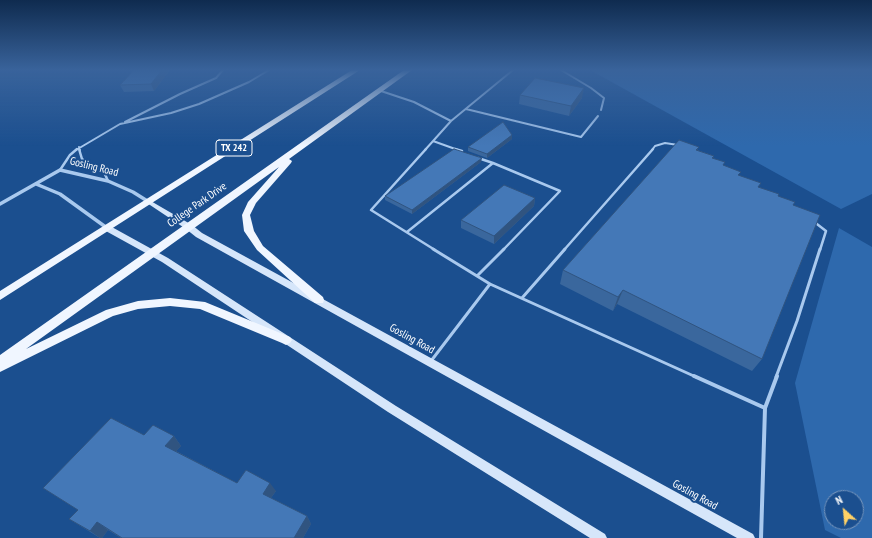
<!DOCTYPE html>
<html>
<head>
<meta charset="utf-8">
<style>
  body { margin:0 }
  #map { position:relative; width:872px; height:538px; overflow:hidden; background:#1b4f8f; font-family:"PT Sans Narrow",sans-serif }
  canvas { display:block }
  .north { position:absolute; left:824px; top:490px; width:40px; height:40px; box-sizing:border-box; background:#1b4f8f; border:1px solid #7695bc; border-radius:50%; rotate:333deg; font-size:11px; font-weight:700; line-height:16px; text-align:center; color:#fff }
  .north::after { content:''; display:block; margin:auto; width:14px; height:18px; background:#ffd166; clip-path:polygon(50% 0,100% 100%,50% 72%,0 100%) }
</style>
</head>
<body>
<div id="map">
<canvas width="872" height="538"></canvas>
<div class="north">N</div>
</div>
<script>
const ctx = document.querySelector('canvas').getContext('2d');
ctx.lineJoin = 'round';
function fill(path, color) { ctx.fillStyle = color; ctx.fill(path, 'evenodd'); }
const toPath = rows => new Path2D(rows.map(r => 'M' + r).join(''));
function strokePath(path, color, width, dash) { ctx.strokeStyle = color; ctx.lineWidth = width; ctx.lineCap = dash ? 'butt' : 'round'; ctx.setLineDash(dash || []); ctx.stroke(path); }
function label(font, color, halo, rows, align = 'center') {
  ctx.font = font + ' "PT Sans Narrow",sans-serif'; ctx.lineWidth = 4; ctx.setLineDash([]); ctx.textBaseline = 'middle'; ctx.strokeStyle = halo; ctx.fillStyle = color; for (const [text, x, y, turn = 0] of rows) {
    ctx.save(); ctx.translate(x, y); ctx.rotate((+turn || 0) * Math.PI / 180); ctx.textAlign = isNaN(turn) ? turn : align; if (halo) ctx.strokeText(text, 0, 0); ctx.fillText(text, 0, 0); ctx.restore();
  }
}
const green = toPath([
  [590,70,872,70,872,194,841,209],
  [839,228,872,247,872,538,841,538,825,530,795,383],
  [832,498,856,498,856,522,832,522]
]);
const serviceFar3 = toPath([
  [561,70,591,88,604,98,601,110],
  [381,91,414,102,451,121],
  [466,109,581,137,598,116],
  [125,122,180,94,216,78,223,70],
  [433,141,458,150],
  [79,147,80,150],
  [76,150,120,124,171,113,199,104,249,82,269,70],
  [425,150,451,121,513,70],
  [652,150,655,146,665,143,678,145]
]);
const serviceFar2 = toPath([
  [79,149,82,159,104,172,108,181],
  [426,149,371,210,435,250],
  [455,149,462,151],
  [493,163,560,191,503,250],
  [60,170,70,155,77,149],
  [813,221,826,231,820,250],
  [407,232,493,163,478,158],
  [564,250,653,149]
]);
const serviceFar1 = toPath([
  [477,276,504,249],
  [490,284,696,377],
  [522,298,565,249],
  [431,361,490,284,433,249],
  [776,377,797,321,820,249]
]);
const service = toPath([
  [694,376,765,408,761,538],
  [765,408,777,376]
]);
const minor = toPath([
  [36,184,60,194,107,228],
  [0,204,60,170,108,181,133,192,149,202]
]);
const secondary = toPath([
  [149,200,192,225,202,233,753,534,755,538,737,538,196,237,186,229,147,203,146,202,149,200],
  [104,226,110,226,168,258,396,406,605,534,607,538,590,538,388,412,162,262,104,230,103,228,104,226]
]);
const primary = toPath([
  [352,70,360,70,0,300,0,291,352,70],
  [404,70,412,70,289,159,292,161,291,163,256,203,250,215,254,231,263,246,323,297,324,300,323,303,315,303,257,250,244,231,242,215,248,202,279,167,26,349,106,310,138,301,170,298,205,302,290,337,292,340,290,343,286,345,282,343,200,309,170,306,138,309,113,316,0,372,0,355,404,70]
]);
const wall = toPath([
  [170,70,154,91,124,92,120,85],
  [520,95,582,98,569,116,519,104],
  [512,139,487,158,468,151,468,147],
  [699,147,697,150,714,156,713,158,723,166,759,187,778,196,793,205,762,359,752,371,617,304,613,311,560,284,563,270],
  [481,162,412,214,385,200,385,196],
  [535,198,534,206,494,244,461,228,461,220],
  [144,435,174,436,181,446,176,451,237,483,276,491,271,498,307,516,311,524,303,538,121,538,108,530,102,538,100,538,69,519,78,510,43,488]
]);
const shadedWall = toPath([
  [162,70,170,70,154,91,151,84],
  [584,88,582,98,569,116,571,106],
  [512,135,512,139,487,158,487,154],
  [482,158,481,162,412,214,412,210],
  [535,198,534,206,494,244,494,236],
  [623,290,617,304,613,311,618,297],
  [174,436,181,446,173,455,165,446],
  [270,483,276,491,268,502,263,494],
  [307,516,311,524,303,538,294,538],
  [97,522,108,530,102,538,100,538,90,531]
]);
const building = toPath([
  [134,70,162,70,151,84,120,85,134,70],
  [535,78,584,88,571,106,520,95,535,78],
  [503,122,512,135,487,154,468,147,503,122],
  [679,140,699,147,696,150,714,156,712,158,725,162,723,165,741,172,738,175,761,183,758,187,779,194,778,196,795,202,793,205,820,215,762,359,623,290,618,297,563,270,679,140],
  [454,149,482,158,412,210,385,196,454,149],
  [504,185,535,198,494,236,461,220,504,185],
  [111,418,144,435,153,425,174,436,165,446,237,483,246,470,270,483,263,494,307,516,294,538,122,538,97,522,90,531,69,519,78,510,43,488,111,418]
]);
const shields = [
  [234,148,36]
];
const shieldNames = [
  ["TX 242",234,148]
];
const streetNames = [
  ["Gosling Road",94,167,14],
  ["College Park Drive",197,205,-35],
  ["Gosling Road",412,339,29],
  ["Gosling Road",695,495,29]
];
fill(green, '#2e69ad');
strokePath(serviceFar3, '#a9c9ee', 2);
strokePath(serviceFar2, '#a9c9ee', 2.5);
strokePath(serviceFar1, '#a9c9ee', 3);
strokePath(service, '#a9c9ee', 4);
strokePath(minor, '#a9c9ee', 3.5);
fill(secondary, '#d6e6fa');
fill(primary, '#f0f6ff');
fill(wall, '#3a679d');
fill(shadedWall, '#305480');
fill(building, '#4478b7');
strokePath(building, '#305480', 1);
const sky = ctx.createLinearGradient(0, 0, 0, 146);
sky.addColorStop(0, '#0f2b4f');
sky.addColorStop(0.48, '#39639b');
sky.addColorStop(1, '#39639b00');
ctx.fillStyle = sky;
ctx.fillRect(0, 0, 872, 146);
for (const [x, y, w] of shields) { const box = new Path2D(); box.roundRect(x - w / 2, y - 8, w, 16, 3); ctx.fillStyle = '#1b4f8f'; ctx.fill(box); strokePath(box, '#fff', 1); }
label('bold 10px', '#fff', null, shieldNames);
label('11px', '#fff', '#1b4f8f', streetNames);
</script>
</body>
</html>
